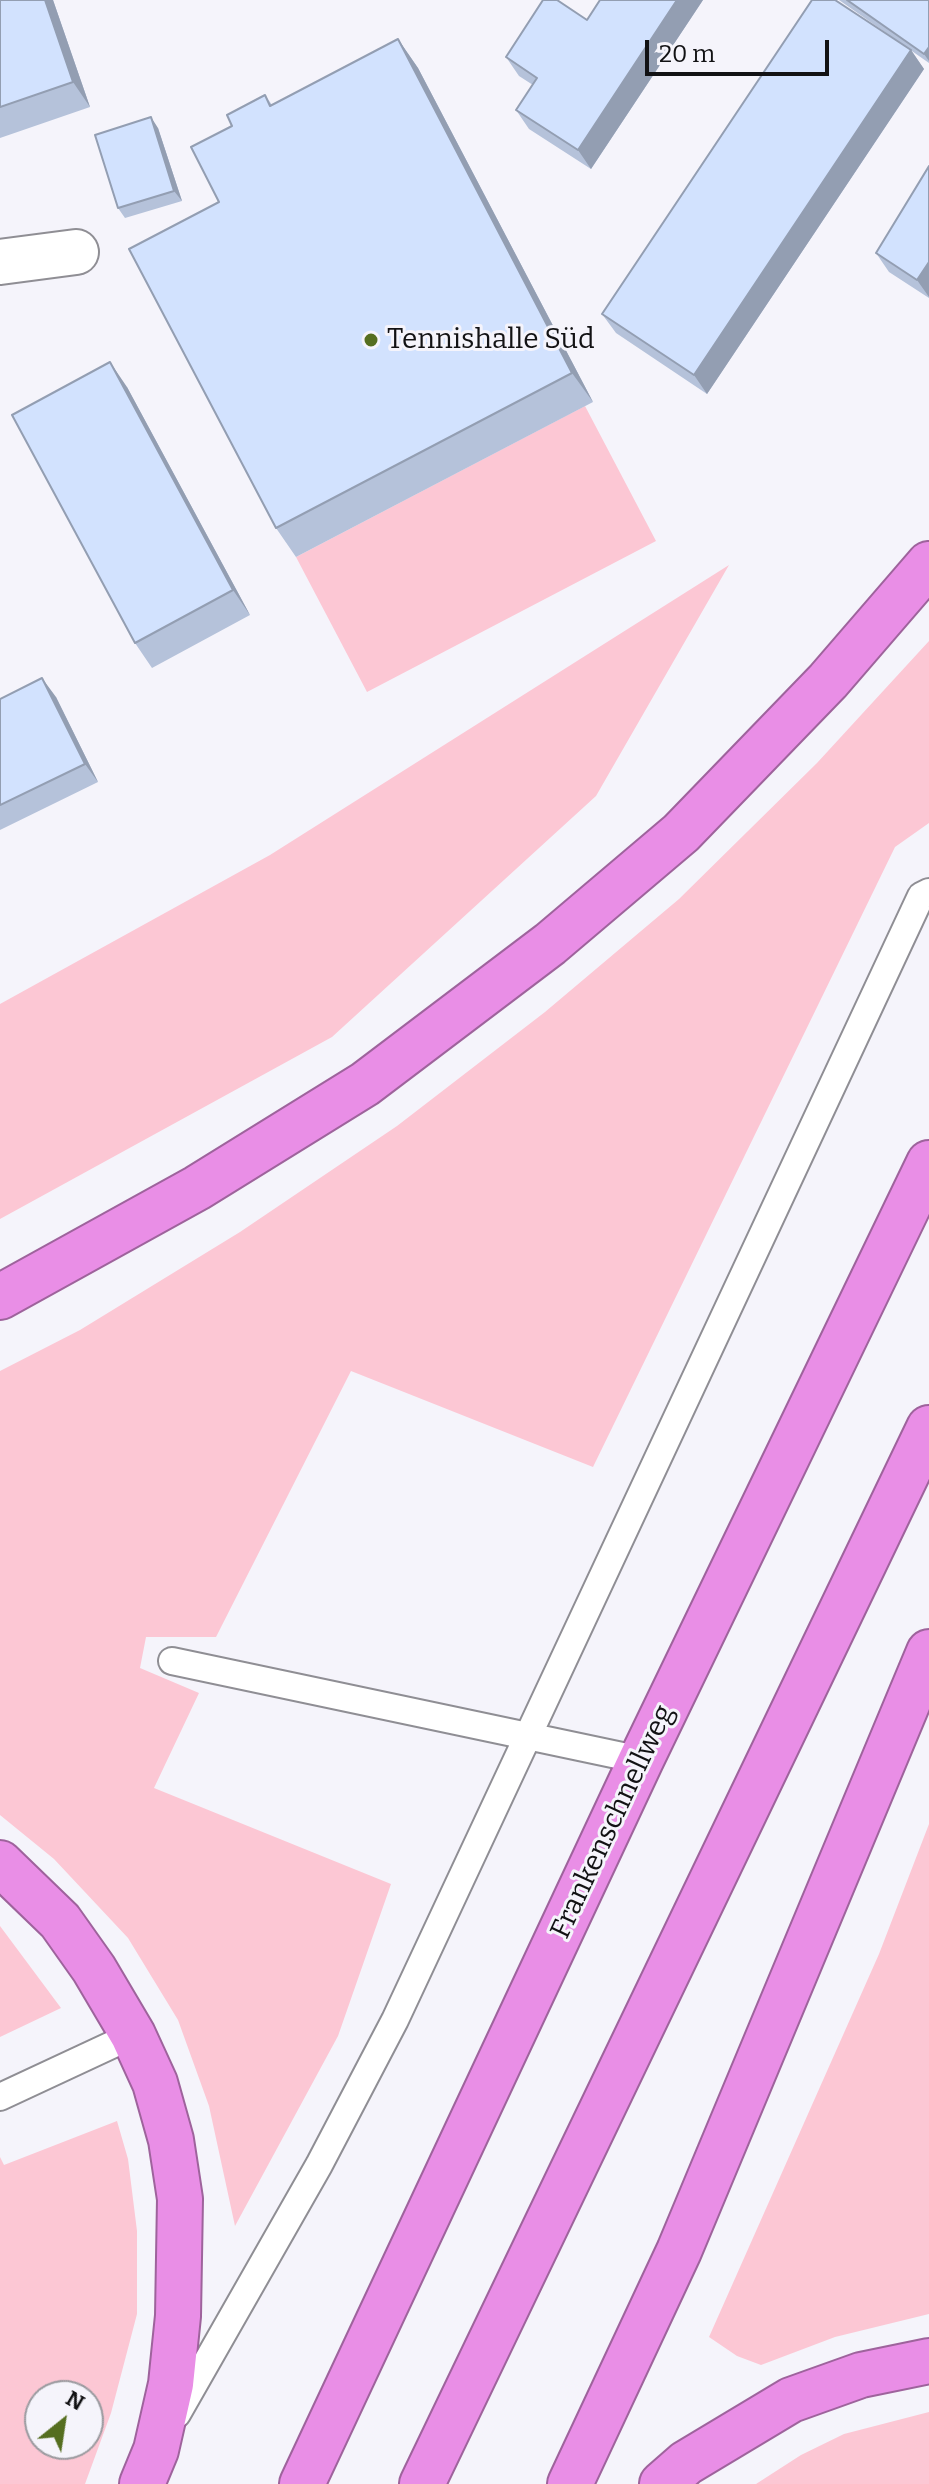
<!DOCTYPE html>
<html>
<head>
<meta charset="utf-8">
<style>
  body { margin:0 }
  #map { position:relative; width:929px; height:2484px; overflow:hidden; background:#f5f4fb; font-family:Bitter,serif }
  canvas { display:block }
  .north { position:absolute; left:24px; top:2380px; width:80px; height:80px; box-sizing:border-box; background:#f5f4fb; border:2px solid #9a9a9f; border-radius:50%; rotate:30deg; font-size:22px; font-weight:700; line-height:32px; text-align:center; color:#121214 }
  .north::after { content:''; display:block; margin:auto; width:28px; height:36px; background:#556e20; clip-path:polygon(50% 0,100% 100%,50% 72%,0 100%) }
  .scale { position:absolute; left:645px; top:40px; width:184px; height:36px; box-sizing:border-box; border:4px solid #121214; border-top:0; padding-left:10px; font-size:24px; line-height:28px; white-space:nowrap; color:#121214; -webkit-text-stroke:6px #f5f4fb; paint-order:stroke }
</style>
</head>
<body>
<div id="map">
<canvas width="929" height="2484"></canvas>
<div class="north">N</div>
<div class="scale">20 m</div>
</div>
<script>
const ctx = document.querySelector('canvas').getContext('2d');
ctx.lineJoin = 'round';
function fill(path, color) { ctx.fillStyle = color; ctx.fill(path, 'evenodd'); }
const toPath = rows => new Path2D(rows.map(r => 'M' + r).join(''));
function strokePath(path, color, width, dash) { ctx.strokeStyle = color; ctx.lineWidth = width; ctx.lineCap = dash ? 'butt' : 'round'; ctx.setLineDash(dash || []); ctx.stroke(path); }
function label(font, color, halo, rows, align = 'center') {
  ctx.font = font + ' Bitter,serif'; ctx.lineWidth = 6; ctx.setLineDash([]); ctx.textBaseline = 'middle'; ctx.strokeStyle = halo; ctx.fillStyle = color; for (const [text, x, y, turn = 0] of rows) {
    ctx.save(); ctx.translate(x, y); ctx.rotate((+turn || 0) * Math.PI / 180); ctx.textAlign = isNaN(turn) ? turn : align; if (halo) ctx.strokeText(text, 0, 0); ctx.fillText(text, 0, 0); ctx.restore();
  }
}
const green = toPath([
  [585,406,656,541,367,692,296,557],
  [729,565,596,796,332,1037,0,1219,0,1004,270,855],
  [929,641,929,823,895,847,593,1467,351,1371,216,1637,146,1637,140,1668,199,1693,154,1788,391,1884,338,2036,235,2226,209,2106,178,2020,128,1938,54,1859,0,1815,0,1371,80,1330,240,1232,397,1126,545,1012,679,899,817,763],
  [929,1824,929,2314,835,2337,761,2365,737,2356,709,2337,879,1954],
  [0,1926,61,2008,0,2037],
  [117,2121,128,2159,137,2231,137,2314,111,2413,85,2484,0,2484,0,2157,4,2165],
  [40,2396,88,2396,88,2444,40,2444],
  [929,2412,929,2484,756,2484,801,2455,844,2434]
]);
const lane = toPath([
  [172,1661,641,1760],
  [0,2097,133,2035],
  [177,2414,319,2165,395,2020,921,896,929,892]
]);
const street = toPath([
  [0,262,76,252]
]);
const highway = toPath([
  [0,1297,197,1188,365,1084,550,944,681,833,828,681,929,564],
  [0,1863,60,1921,94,1969,133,2035,155,2083,171,2140,180,2199,178,2316,171,2384,156,2450,142,2484],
  [302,2484,641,1760,929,1163],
  [422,2484,929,1428],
  [570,2484,679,2251,929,1652],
  [662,2484,686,2463,791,2400,861,2375,929,2361]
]);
const wall = toPath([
  [0,0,53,0,90,107,0,138],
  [600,0,703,0,591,169,529,129,516,110,533,85,519,76,506,57,587,20],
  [839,0,929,0,929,63],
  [398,39,418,68,593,402,296,557,276,528,219,202,232,126,265,95,272,105],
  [911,50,924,69,707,394,616,333,602,314],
  [158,128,182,201,125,218,118,208],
  [929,166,929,298,889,272,876,253],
  [127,387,250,615,152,668,135,643],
  [56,697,98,782,0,830,0,699]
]);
const shadedWall = toPath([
  [45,0,53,0,90,107,73,82],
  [677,0,703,0,591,169,578,150],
  [398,39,418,68,593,402,572,373],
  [929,47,929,61,924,54],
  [911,50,924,69,707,394,694,375],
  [151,117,158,128,182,201,174,191],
  [929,262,929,297,917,280],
  [110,362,127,387,250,615,233,590],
  [42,678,56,697,98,782,85,764]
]);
const building = toPath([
  [0,0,45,0,73,82,0,107,0,0],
  [543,0,557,0,587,20,600,0,677,0,578,150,516,110,537,78,506,57,543,0],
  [812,0,835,0,911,50,694,375,602,314,812,0],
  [847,0,929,0,929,47,924,54,847,0],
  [398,39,572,373,276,528,129,249,219,202,191,147,232,126,227,115,265,95,270,106,398,39],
  [151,117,174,191,118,208,95,135,151,117],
  [929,166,929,262,917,280,876,253,929,166],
  [110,362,233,590,135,643,12,415,110,362],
  [42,678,85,764,0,805,0,699,42,678]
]);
const markers = [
  [371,340,8,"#556e20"]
];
const poiNames = [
  ["Tennishalle Süd",387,340]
];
const streetNames = [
  ["Frankenschnellweg",613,1822,-65]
];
fill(green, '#fcc7d4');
strokePath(lane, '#8f8e94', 30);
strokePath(street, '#8f8e94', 48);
strokePath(highway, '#9e639c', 48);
strokePath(lane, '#fff', 26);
strokePath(street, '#fff', 44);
strokePath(highway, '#e98ee6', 44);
fill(wall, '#b5c2da');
fill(shadedWall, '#939eb2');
fill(building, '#d2e2fe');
strokePath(building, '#939eb2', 2);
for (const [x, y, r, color] of markers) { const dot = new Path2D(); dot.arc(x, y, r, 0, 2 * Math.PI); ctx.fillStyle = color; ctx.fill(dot); strokePath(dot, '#f5f4fb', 3); }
label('28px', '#121214', '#f5f4fb', poiNames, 'left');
label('28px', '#121214', '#f5f4fb', streetNames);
</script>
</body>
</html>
